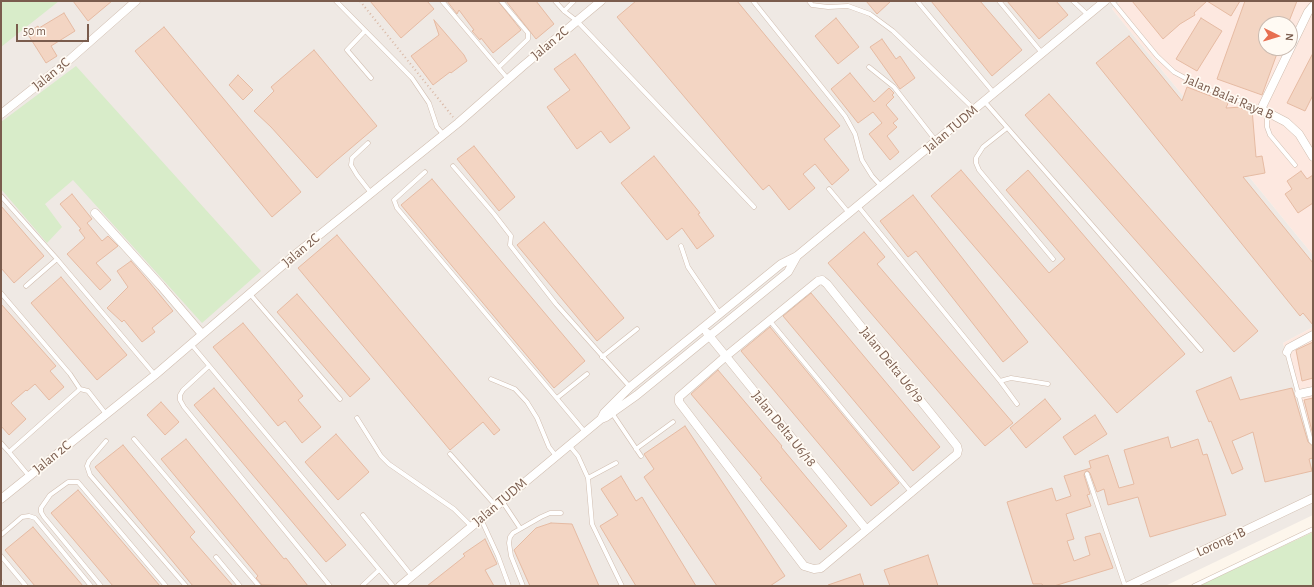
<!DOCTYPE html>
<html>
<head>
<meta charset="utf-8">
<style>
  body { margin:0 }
  #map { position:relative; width:1314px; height:587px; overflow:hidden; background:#fdf6ec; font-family:"Alegreya Sans",sans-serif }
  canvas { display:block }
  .frame { position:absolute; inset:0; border:2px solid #7a5c4d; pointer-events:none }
  .north { position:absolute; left:1258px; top:16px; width:40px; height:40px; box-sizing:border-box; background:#fffaf3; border:1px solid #cabbb1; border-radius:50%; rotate:95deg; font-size:11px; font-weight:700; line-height:16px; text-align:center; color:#7a5c4d }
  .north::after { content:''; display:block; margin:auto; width:14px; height:18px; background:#e76f51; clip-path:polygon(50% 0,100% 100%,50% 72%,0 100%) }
  .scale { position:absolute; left:16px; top:24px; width:73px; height:18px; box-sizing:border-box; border:2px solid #7a5c4d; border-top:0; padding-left:5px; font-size:12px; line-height:14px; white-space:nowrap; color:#7a5c4d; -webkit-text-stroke:3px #fffaf3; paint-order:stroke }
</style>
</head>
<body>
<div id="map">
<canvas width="1314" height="587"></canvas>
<div class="frame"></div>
<div class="north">N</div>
<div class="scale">50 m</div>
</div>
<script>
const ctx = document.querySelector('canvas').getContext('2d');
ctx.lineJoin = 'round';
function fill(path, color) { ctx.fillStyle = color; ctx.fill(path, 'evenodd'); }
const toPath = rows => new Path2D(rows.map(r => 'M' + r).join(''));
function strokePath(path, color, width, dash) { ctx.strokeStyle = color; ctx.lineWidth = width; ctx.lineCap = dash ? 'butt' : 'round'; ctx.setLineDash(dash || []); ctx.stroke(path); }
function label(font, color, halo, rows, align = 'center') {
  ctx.font = font + ' "Alegreya Sans",sans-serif'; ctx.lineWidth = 3.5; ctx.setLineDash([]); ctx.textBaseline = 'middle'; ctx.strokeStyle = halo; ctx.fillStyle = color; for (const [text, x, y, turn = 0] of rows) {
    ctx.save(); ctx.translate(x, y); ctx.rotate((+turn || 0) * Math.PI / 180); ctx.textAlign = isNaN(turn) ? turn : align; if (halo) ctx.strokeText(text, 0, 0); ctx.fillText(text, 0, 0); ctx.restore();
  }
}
const commercial = toPath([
  [1121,1,1313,1,1313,255,1112,9],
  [1266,24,1290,24,1290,48,1266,48],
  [1313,327,1313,447,1283,343]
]);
const industrial = toPath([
  [1,1,1120,1,1112,9,1313,255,1313,327,1283,343,1313,447,1313,515,1165,586,1,586]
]);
const green = toPath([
  [1,1,59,1,1,47],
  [76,66,261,271,202,323,73,180,45,204,62,227,47,243,1,189,1,122],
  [1313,532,1313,586,1198,586]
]);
const building = toPath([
  [73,1,112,1,88,21,73,1],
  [370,1,427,1,434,9,401,38,370,1],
  [447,1,498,1,521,30,493,53,481,38,480,40,472,31,474,30,459,10,457,14,447,1],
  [506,1,536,1,554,24,536,39,506,1],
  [636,1,737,1,840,126,824,139,849,170,832,185,815,164,803,174,815,188,789,210,769,185,763,190,617,17,636,1],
  [866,1,891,1,877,14,866,1],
  [931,1,980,1,1022,50,992,76,931,1],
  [1007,1,1056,1,1068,15,1039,39,1007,1],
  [1132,1,1240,1,1231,16,1207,1,1194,13,1195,15,1180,24,1163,39,1132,1],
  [1245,1,1297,1,1288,24,1266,24,1266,48,1279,48,1262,95,1217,79,1245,1],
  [64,13,75,31,51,46,57,56,46,63,27,33,38,26,39,28,64,13],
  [836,18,859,47,838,64,815,36,836,18],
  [1201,18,1222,31,1197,71,1176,59,1201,18],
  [434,20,464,55,467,61,451,73,450,72,433,85,411,56,439,35,434,20],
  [164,27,301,192,272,217,135,51,164,27],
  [1129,36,1182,101,1187,87,1221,100,1222,99,1229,101,1226,108,1242,107,1242,109,1252,109,1256,157,1262,156,1265,173,1243,177,1313,263,1313,325,1303,313,1300,316,1096,63,1129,36],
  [882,39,896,59,900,56,915,78,900,89,870,47,882,39],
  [314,50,377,126,331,165,317,178,271,127,254,111,274,91,271,87,314,50],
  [1313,53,1313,95,1305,111,1287,103,1313,53],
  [575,54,630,128,610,143,601,131,577,149,547,107,570,90,554,69,575,54],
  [850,73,874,102,889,88,894,93,892,95,894,97,886,105,898,119,893,123,897,127,887,136,899,152,890,160,869,134,882,123,873,112,858,123,831,89,850,73],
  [238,75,253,90,243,100,229,85,238,75],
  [1049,94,1258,331,1234,352,1025,115,1049,94],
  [474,146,515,197,499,211,457,159,474,146],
  [654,156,700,213,698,214,714,236,697,249,682,228,667,240,621,183,654,156],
  [961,170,1049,273,1065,259,1006,190,1028,170,1185,354,1117,413,931,196,961,170],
  [1301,171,1307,179,1313,175,1313,203,1298,213,1285,194,1292,189,1287,181,1301,171],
  [432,179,585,361,554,388,401,205,432,179],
  [72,194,92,219,87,223,102,241,108,236,118,246,96,263,111,280,100,290,67,254,85,238,79,230,81,229,60,204,72,194],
  [913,195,1028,342,1003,362,916,251,908,257,880,221,913,195],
  [1,206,44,256,14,283,1,268,1,206],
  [544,222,624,318,597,341,517,245,544,222],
  [864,232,885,257,877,264,1013,423,985,446,828,263,864,232],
  [337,235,500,430,494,435,483,422,450,450,298,268,337,235],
  [131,261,150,283,173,311,152,328,155,332,142,342,124,320,122,322,107,308,128,287,117,271,131,261],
  [61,277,127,355,97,380,31,303,61,277],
  [811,293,940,447,913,471,783,316,811,293],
  [297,294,370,379,350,397,277,312,297,294],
  [1,304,56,366,50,371,64,387,49,400,35,384,27,391,26,390,11,403,26,419,9,435,1,426,1,304],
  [243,323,303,396,298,400,321,427,302,443,285,421,278,426,213,347,243,323],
  [770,327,899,483,871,506,741,351,770,327],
  [1313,342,1313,378,1302,381,1296,350,1313,342],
  [718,370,782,446,781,447,847,526,820,550,760,479,762,478,691,394,718,370],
  [1231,377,1240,400,1292,388,1308,442,1313,446,1313,458,1309,459,1312,471,1265,482,1253,432,1232,441,1243,469,1232,474,1211,421,1209,422,1196,391,1231,377],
  [214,388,346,545,326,562,194,405,214,388],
  [1313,398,1313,435,1304,400,1313,398],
  [1045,399,1061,419,1026,448,1010,428,1045,399],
  [161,402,179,422,165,435,147,415,161,402],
  [1095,415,1107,434,1075,455,1063,437,1095,415],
  [685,426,785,576,770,586,717,586,644,477,654,469,644,454,685,426],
  [336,434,369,472,338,500,305,462,336,434],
  [1168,437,1171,448,1198,439,1203,455,1207,454,1226,515,1150,537,1138,497,1108,505,1104,489,1097,492,1090,473,1088,471,1086,471,1084,475,1090,494,1087,495,1091,506,1066,514,1074,539,1067,541,1074,561,1090,555,1085,537,1100,533,1113,568,1054,586,1043,586,1042,584,1033,584,1007,502,1052,488,1056,501,1071,496,1064,476,1091,468,1089,461,1108,455,1119,488,1134,484,1124,450,1168,437],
  [186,439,284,559,286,558,308,586,262,585,256,578,258,576,161,459,186,439],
  [123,445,195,532,190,537,233,586,193,586,95,467,123,445],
  [621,476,636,501,642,497,696,586,636,586,600,526,618,515,601,489,621,476],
  [78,490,160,586,113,586,51,513,78,490],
  [551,523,572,524,599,586,530,586,514,550,536,528,551,523],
  [33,527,83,586,35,586,5,550,33,527],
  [485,539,497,564,485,570,494,586,427,586,465,556,463,554,485,539],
  [928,555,938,586,890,586,884,570,928,555],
  [860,574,864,586,828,586,828,585,860,574]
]);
const path = toPath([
  [360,1,453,117]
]);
const service = toPath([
  [336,1,412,78,429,103,437,127,443,134],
  [442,1,508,79],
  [555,1,564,11,577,21,754,207],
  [753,1,845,116,855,134,862,160,872,176,881,186],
  [809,1,812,5,828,7,848,6,870,14,893,31,974,109],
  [917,1,994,93],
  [999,1,1042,53],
  [1073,1,1088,15],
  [1112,1,1157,56,1174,72,1200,86,1261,109],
  [564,11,574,1],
  [365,31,347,50,371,78],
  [499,67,528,39,528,33,501,1],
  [869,67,894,87,936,141],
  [984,101,1201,350],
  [1267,112,1267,127,1270,135,1295,165],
  [1007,128,983,147,976,158,976,163,979,170,1053,259],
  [368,143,352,158,351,165,357,175,371,193],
  [453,166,494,214,511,236,510,245,556,304,630,387],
  [425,172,394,200,397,208,585,432],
  [829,189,849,213],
  [1,196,57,259,155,375],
  [858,206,1000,381,1017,404],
  [681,246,688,267,720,314],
  [26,286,57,259],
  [1,293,70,374,80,389,88,391,106,414],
  [250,294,340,399],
  [770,321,911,492],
  [191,344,393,586],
  [1287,352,1311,441,1313,443],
  [602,357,637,329],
  [209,366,183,390,180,395,180,400,184,407,330,586],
  [491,379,515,389,527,402,537,418,549,447,556,456],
  [1000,381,1011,378,1048,384],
  [557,398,587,374],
  [612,413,641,456],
  [357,418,381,456,389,464,454,509,471,526],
  [134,439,259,586],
  [106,441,89,461,87,466,90,475,186,586],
  [1,443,9,452],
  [569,445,578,456,588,478,592,524,622,586],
  [636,449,673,422],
  [450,454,496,506],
  [1087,474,1125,586],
  [29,476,9,452,80,389],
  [588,478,616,463],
  [502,501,520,528],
  [363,515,412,576],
  [481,519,498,556,509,586],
  [1,535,22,517,29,516,35,518,91,586],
  [1,556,26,586],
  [216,557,240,586],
  [1,582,1,584],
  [101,586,44,517,41,512,41,508,50,495,68,482,78,482,166,586],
  [362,586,379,570],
  [523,586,511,556,509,543,510,537,513,533,541,517,550,513,561,513],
  [1194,586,1313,529]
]);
const minor = toPath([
  [1313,6,1308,12,1261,109,1286,122,1299,134,1313,157],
  [1,114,68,61,136,1],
  [95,213,161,286,202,334],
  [822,280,827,284,957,446,958,450,957,454,821,568,814,569,804,566,679,402,679,397,725,357,818,281,822,280],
  [707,333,866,529],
  [1287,352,1289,348,1313,335],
  [1299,394,1313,391],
  [601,419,604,413,630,387,781,264,797,256,1105,1],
  [1,499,155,375,297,253,458,123,523,66,601,1],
  [400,586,601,419,606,417,637,395,788,272,797,256],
  [1128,586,1313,498]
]);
const streetNames = [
  ["Jalan 2C",550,43,-40],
  ["Jalan 3C",51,74,-39],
  ["Jalan Balai Raya B",1229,97,23],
  ["Jalan TUDM",951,129,-40],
  ["Jalan 2C",301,250,-40],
  ["Jalan Delta U6/19",892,365,51],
  ["Jalan Delta U6/18",784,429,51],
  ["Jalan 2C",52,457,-39],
  ["Jalan TUDM",500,502,-40],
  ["Lorong 1B",1221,542,-25]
];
fill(commercial, '#fde8e0');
fill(industrial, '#efe9e4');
fill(green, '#d8ecc9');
fill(building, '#f3d5c3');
strokePath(building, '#e6bba3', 1);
strokePath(service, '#d1beb0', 5);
strokePath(minor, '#d1beb0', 9);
strokePath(path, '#d9b8a5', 2, [1, 3]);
strokePath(service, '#fff', 4);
strokePath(minor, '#fff', 8);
label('14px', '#7a5c4d', '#fffaf3', streetNames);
</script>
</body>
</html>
